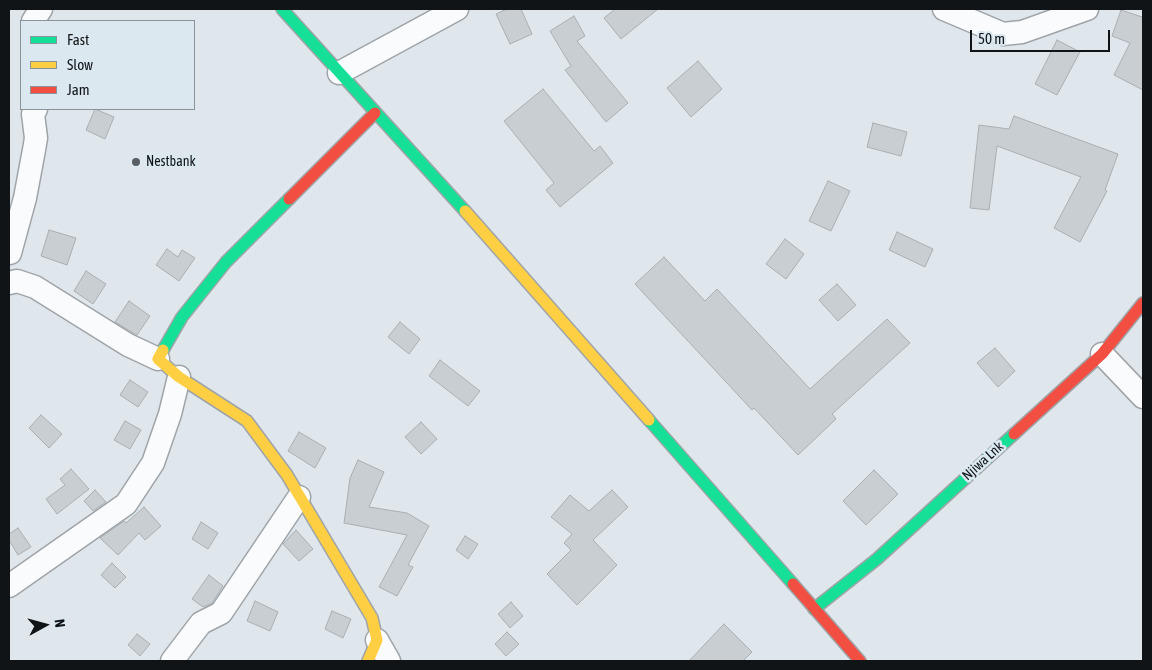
<!DOCTYPE html>
<html>
<head>
<meta charset="utf-8">
<style>
  body { margin:0 }
  #map { position:relative; width:1152px; height:670px; overflow:hidden; background:#e0e7ec; font-family:"Asap Condensed",sans-serif }
  canvas { display:block }
  .frame { position:absolute; inset:0; border:10px solid #101417; pointer-events:none }
  .legend { position:absolute; left:20px; top:20px; width:175px; height:90px; box-sizing:border-box; background:#dce8f0; border:1px solid #8a9399; margin:0; padding:6px 9px; list-style:none; font-size:15px; color:#101417 }
  .legend li { display:flex; align-items:center; gap:10px; height:25px }
  .legend b { width:25px; border:1px solid #8a9399 }
  .north { position:absolute; left:20px; top:600px; width:50px; height:50px; -webkit-text-stroke:4px #dce8f0; paint-order:stroke; rotate:83deg; font-size:14px; font-weight:700; line-height:20px; text-align:center; color:#101417 }
  .north::after { content:''; display:block; margin:auto; width:18px; height:22px; background:#101417; clip-path:polygon(50% 0,100% 100%,50% 72%,0 100%) }
  .scale { position:absolute; left:970px; top:30px; width:140px; height:22px; box-sizing:border-box; border:2px solid #101417; border-top:0; padding-left:6px; font-size:15px; line-height:18px; white-space:nowrap; color:#101417; -webkit-text-stroke:4px #dce8f0; paint-order:stroke }
</style>
</head>
<body>
<div id="map">
<canvas width="1152" height="670"></canvas>
<div class="frame"></div>
<ul class="legend">
<li><b style="height:6px;background:#16e098"></b>Fast</li>
<li><b style="height:6px;background:#ffcf43"></b>Slow</li>
<li><b style="height:6px;background:#f24e42"></b>Jam</li>
</ul>
<div class="north">N</div>
<div class="scale">50 m</div>
</div>
<script>
const ctx = document.querySelector('canvas').getContext('2d');
ctx.lineJoin = 'round';
function fill(path, color) { ctx.fillStyle = color; ctx.fill(path, 'evenodd'); }
const toPath = rows => new Path2D(rows.map(r => 'M' + r).join(''));
function strokePath(path, color, width, dash) { ctx.strokeStyle = color; ctx.lineWidth = width; ctx.lineCap = dash ? 'butt' : 'round'; ctx.setLineDash(dash || []); ctx.stroke(path); }
function label(font, color, halo, rows, align = 'center') {
  ctx.font = font + ' "Asap Condensed",sans-serif'; ctx.lineWidth = 5; ctx.setLineDash([]); ctx.textBaseline = 'middle'; ctx.strokeStyle = halo; ctx.fillStyle = color; for (const [text, x, y, turn = 0] of rows) {
    ctx.save(); ctx.translate(x, y); ctx.rotate((+turn || 0) * Math.PI / 180); ctx.textAlign = isNaN(turn) ? turn : align; if (halo) ctx.strokeText(text, 0, 0); ctx.fillText(text, 0, 0); ctx.restore();
  }
}
const building = toPath([
  [507,9,521,9,532,34,510,44,496,14,507,9],
  [615,9,658,9,621,39,604,18,615,9],
  [1121,10,1142,17,1143,15,1143,90,1114,75,1130,43,1112,36,1121,10],
  [574,16,585,36,577,41,628,103,606,122,565,70,571,66,550,31,574,16],
  [1057,40,1080,52,1057,95,1035,84,1057,40],
  [698,61,722,89,691,117,667,88,698,61],
  [543,89,594,151,600,146,613,163,560,207,546,190,554,183,504,121,543,89],
  [95,109,114,117,105,139,86,130,95,109],
  [1014,116,1118,154,1105,190,1107,191,1080,242,1054,228,1081,177,997,146,989,210,970,208,979,125,1009,129,1014,116],
  [873,123,907,132,901,156,867,147,873,123],
  [828,181,850,191,831,231,809,221,828,181],
  [49,230,76,238,67,265,41,256,49,230],
  [897,232,933,249,925,267,889,250,897,232],
  [785,239,804,254,786,279,766,264,785,239],
  [167,249,178,257,182,250,195,258,179,281,156,265,167,249],
  [664,257,705,301,717,289,810,389,887,319,910,343,832,414,836,419,798,455,754,408,752,410,635,284,664,257],
  [86,271,106,284,93,304,74,291,86,271],
  [837,284,856,305,838,321,819,300,837,284],
  [129,301,150,316,137,335,115,322,129,301],
  [400,322,420,339,409,354,388,337,400,322],
  [995,348,1015,371,998,387,977,363,995,348],
  [440,360,480,391,468,406,429,376,440,360],
  [130,380,148,392,138,407,120,395,130,380],
  [41,415,62,434,49,448,29,428,41,415],
  [125,421,141,430,130,449,114,440,125,421],
  [421,422,437,439,421,454,405,437,421,422],
  [299,432,326,448,315,468,288,451,299,432],
  [358,460,384,472,369,507,407,513,429,526,408,565,413,567,397,596,379,587,407,535,344,523,350,478,358,460],
  [71,469,89,489,57,514,46,499,65,485,60,479,71,469],
  [874,470,898,494,866,525,843,501,874,470],
  [95,490,106,502,93,511,84,501,95,490],
  [612,490,628,507,593,540,617,565,577,605,547,574,571,550,564,543,572,534,551,517,570,495,589,511,612,490],
  [144,507,161,526,145,540,139,533,118,555,100,538,124,521,126,523,144,507],
  [201,522,218,533,208,549,192,539,201,522],
  [18,528,31,547,18,555,9,540,9,534,18,528],
  [296,530,313,549,299,561,283,544,296,530],
  [465,536,478,544,468,559,456,550,465,536],
  [112,563,126,577,115,588,101,575,112,563],
  [209,575,223,586,212,603,203,607,192,599,209,575],
  [255,601,278,612,270,631,247,621,255,601],
  [511,602,523,616,510,628,498,614,511,602],
  [332,611,351,619,343,638,325,629,332,611],
  [724,624,752,652,743,661,689,661,724,624],
  [507,632,519,644,506,656,495,644,507,632],
  [137,634,150,644,140,656,128,645,137,634]
]);
const street = toPath([
  [944,9,1003,34,1022,32,1087,9],
  [33,21,41,9],
  [339,73,457,9],
  [10,253,25,198,34,150,36,138,33,114,36,109],
  [9,283,17,281,35,287,128,345,158,359],
  [1102,354,1143,397],
  [9,586,126,504,153,463,170,414,179,377],
  [377,640,389,661],
  [172,661,201,623,221,613,299,497]
]);
const fast = toPath([
  [282,9,465,211],
  [163,350,182,317,226,262,289,199],
  [649,420,793,584],
  [814,609,877,559,1014,434]
]);
const slow = toPath([
  [465,211,649,420],
  [163,350,158,359,179,377,247,421,287,475,372,618,377,640,368,661]
]);
const jam = toPath([
  [289,199,375,113],
  [1014,434,1102,354,1143,303],
  [793,584,860,661]
]);
const markers = [
  [136,162,5,"#595e62"]
];
const poiNames = [
  ["Nestbank",146,162]
];
const streetNames = [
  ["Njiwa Lnk",983,461,-42]
];
fill(building, '#c8ced1');
strokePath(building, '#a9aeb2', 1);
strokePath(street, '#9fa4a8', 25);
strokePath(fast, '#9fa4a8', 14);
strokePath(slow, '#9fa4a8', 14);
strokePath(jam, '#9fa4a8', 14);
strokePath(street, '#fafbfc', 22);
strokePath(fast, '#16e098', 11);
strokePath(slow, '#ffcf43', 11);
strokePath(jam, '#f24e42', 11);
for (const [x, y, r, color] of markers) { const dot = new Path2D(); dot.arc(x, y, r, 0, 2 * Math.PI); ctx.fillStyle = color; ctx.fill(dot); strokePath(dot, '#dce8f0', 2); }
label('14px', '#101417', '#dce8f0', poiNames, 'left');
label('14px', '#101417', '#dce8f0', streetNames);
</script>
</body>
</html>
